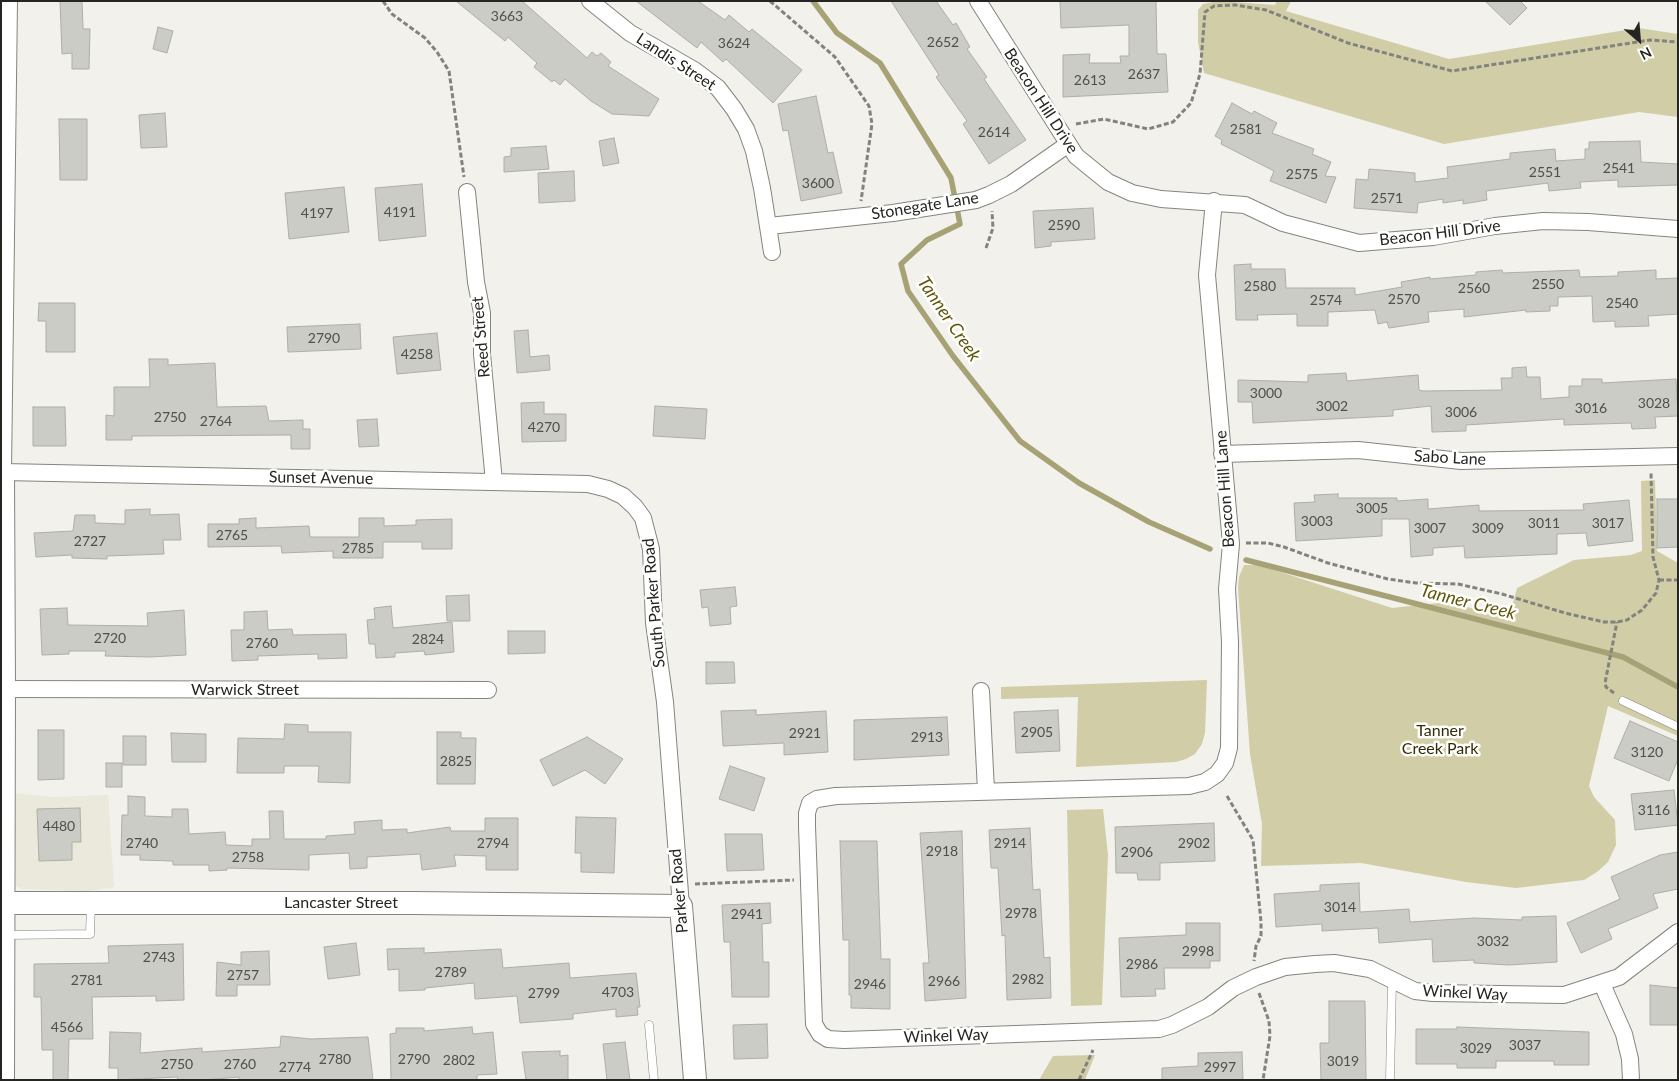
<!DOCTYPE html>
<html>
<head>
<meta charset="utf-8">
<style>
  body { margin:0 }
  #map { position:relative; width:1679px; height:1081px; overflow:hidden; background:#f2f1eb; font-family:Lato,sans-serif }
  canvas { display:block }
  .frame { position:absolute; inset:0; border:2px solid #252523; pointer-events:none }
  .north { position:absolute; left:1614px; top:15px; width:50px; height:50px; -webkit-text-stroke:4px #fffffe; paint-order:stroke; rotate:153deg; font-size:14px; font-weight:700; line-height:20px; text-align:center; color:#252523 }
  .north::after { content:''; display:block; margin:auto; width:18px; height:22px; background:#252523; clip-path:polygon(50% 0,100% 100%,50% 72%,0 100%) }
</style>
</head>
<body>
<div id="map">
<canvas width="1679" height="1081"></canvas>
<div class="frame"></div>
<div class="north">N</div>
</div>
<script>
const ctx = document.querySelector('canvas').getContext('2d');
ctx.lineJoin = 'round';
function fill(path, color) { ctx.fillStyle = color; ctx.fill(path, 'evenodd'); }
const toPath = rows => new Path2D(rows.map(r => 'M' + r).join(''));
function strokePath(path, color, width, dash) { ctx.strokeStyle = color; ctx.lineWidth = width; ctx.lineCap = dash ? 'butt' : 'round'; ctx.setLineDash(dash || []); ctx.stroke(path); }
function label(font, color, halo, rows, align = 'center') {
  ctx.font = font + ' Lato,sans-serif'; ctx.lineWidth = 5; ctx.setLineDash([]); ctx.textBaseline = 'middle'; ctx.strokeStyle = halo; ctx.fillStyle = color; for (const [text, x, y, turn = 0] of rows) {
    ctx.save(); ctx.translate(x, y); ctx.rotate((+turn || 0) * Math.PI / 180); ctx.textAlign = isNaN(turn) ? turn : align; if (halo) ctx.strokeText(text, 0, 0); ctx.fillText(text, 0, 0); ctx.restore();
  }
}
const built = toPath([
  [14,793,51,797,108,795,114,887,89,891,22,889,16,886]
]);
const green = toPath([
  [1219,1,1275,5,1277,1,1291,1,1286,11,1449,59,1638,28,1678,34,1678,117,1639,112,1444,144,1204,73,1198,42,1198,10,1203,4],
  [1655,480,1657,551,1678,563,1678,736,1608,706,1589,786,1594,797,1615,820,1616,845,1608,862,1597,872,1584,880,1516,888,1466,882,1361,863,1261,866,1262,824,1250,754,1238,588,1239,577,1244,565,1259,565,1392,608,1448,602,1509,618,1517,588,1574,560,1631,555,1642,551,1641,481],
  [1207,680,1205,733,1202,744,1195,754,1186,759,1176,762,1076,767,1078,697,1001,699,1001,687],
  [1103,809,1108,855,1102,1005,1071,1006,1067,810],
  [1095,1055,1085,1080,1039,1080,1053,1056]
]);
const stream = toPath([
  [813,1,837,33,880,63,951,178,960,224,927,240,901,264,908,291,953,356,1020,441,1079,483,1149,522,1210,549],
  [1246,560,1623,657,1678,687]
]);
const building = toPath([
  [60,1,82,1,83,29,90,29,89,69,72,69,72,53,62,54,60,1],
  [456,1,522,1,587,58,592,52,597,56,601,53,611,62,608,66,659,99,649,116,612,114,591,101,565,79,560,85,554,80,552,82,534,67,537,63,508,37,505,41,456,1],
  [636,1,698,1,725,20,729,15,749,32,752,29,802,70,773,103,726,59,723,62,701,42,697,48,636,1],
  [891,1,936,1,953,25,956,23,970,47,967,49,987,77,984,79,1026,140,989,164,963,124,967,121,936,77,939,75,891,1],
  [1060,1,1156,1,1157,54,1166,54,1168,92,1063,97,1063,55,1090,54,1089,63,1121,63,1120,56,1129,56,1129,25,1061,28,1060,1],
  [1485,1,1520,1,1527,8,1510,25,1485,1],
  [158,27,173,31,167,53,153,49,158,27],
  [816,96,828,153,833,152,842,193,801,201,788,130,783,131,778,104,816,96],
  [1232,103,1252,114,1254,111,1277,123,1272,133,1314,149,1312,154,1331,162,1325,176,1336,177,1326,203,1270,181,1274,171,1221,144,1222,140,1215,136,1232,103],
  [165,113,167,147,141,148,139,115,165,113],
  [59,119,87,119,87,180,60,180,59,119],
  [614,138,619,163,603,166,599,141,614,138],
  [1640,141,1641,162,1678,164,1678,185,1618,187,1618,180,1580,182,1581,188,1549,191,1548,183,1486,191,1487,200,1463,204,1463,200,1443,203,1443,199,1418,203,1417,213,1354,208,1356,179,1368,180,1369,169,1415,173,1415,182,1448,178,1447,167,1510,159,1510,153,1555,149,1556,161,1585,159,1585,149,1589,149,1589,142,1640,141],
  [546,146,549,169,504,172,504,157,511,156,511,148,546,146],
  [574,171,575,201,539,203,538,173,574,171],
  [422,184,426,236,379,241,375,188,422,184],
  [344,187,349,232,289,239,285,193,344,187],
  [1093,208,1095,239,1051,242,1051,246,1035,248,1033,211,1093,208],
  [1251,264,1251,269,1285,269,1286,288,1355,288,1355,295,1402,287,1401,282,1430,277,1430,279,1476,275,1476,272,1502,270,1503,273,1579,270,1580,277,1618,276,1618,272,1656,270,1656,279,1678,278,1678,314,1648,316,1649,326,1615,327,1615,321,1593,322,1592,296,1558,297,1558,306,1550,306,1550,311,1526,312,1526,310,1464,317,1464,309,1428,312,1429,322,1389,328,1387,322,1378,324,1375,310,1328,312,1328,326,1297,326,1297,314,1257,315,1258,320,1236,320,1234,265,1251,264],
  [39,303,75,303,75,352,46,352,46,321,38,321,39,303],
  [360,324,361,349,288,352,287,327,360,324],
  [528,330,530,357,549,355,550,370,517,373,514,331,528,330],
  [437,333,441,370,397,374,393,337,437,333],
  [149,359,168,359,168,365,215,363,217,407,266,406,269,421,303,420,303,429,310,429,310,449,291,449,291,435,132,436,132,440,106,440,106,415,114,416,114,387,150,387,149,359],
  [1526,367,1527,377,1540,377,1541,399,1569,397,1569,386,1582,386,1582,379,1602,379,1602,383,1676,379,1678,416,1655,417,1656,428,1632,429,1631,423,1564,425,1564,419,1466,425,1466,431,1432,432,1431,406,1393,410,1393,416,1253,423,1252,402,1238,402,1238,380,1308,382,1308,375,1346,373,1347,381,1418,375,1419,390,1423,391,1502,390,1501,378,1512,378,1512,368,1526,367],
  [544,402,544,414,566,414,566,441,522,442,521,403,544,402],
  [655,406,707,409,705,439,653,436,655,406],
  [33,407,65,407,66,446,33,446,33,407],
  [377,419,379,446,359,447,357,420,377,419],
  [1338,494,1338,498,1397,498,1397,501,1428,499,1428,509,1479,505,1479,511,1584,510,1583,504,1629,500,1633,541,1588,546,1586,533,1557,534,1557,554,1465,558,1464,546,1433,548,1433,555,1411,557,1409,519,1382,519,1382,536,1296,541,1294,503,1315,502,1314,495,1338,494],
  [1657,499,1678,499,1678,547,1657,548,1657,499],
  [150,509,150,515,179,514,181,540,163,540,164,554,107,556,107,559,72,558,72,555,36,557,34,533,73,531,75,515,95,515,95,523,125,524,125,510,150,509],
  [256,518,256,528,309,526,310,537,359,537,359,518,384,518,384,526,416,525,416,520,452,519,452,549,422,549,422,542,383,542,383,558,333,558,333,551,282,553,281,546,208,547,208,524,239,524,239,519,256,518],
  [735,587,737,606,730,607,731,624,710,626,708,607,702,608,700,590,735,587],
  [469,595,470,621,447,621,446,596,469,595],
  [391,606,393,628,452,622,454,652,425,655,424,651,395,653,395,657,376,658,375,644,369,644,367,620,375,619,374,608,391,606],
  [67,608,68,625,148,626,147,613,184,610,186,655,150,657,105,656,106,651,69,651,69,654,42,655,40,609,67,608],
  [267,611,268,630,292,629,293,635,346,634,347,658,318,659,318,654,258,656,258,660,232,661,231,630,244,630,244,612,267,611],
  [508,631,545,631,545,653,508,654,508,631],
  [706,662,734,662,735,683,706,684,706,662],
  [756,710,756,715,826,711,828,752,784,755,784,743,723,746,721,711,756,710],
  [1058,710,1060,751,1016,753,1014,712,1058,710],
  [947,717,949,755,854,760,854,720,947,717],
  [1630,721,1678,742,1678,759,1669,781,1614,758,1630,721],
  [285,724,308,725,308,732,351,732,350,783,318,782,319,766,284,766,284,773,237,773,238,738,284,739,285,724],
  [38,730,64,730,64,779,38,780,38,730],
  [437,732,461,732,461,738,476,738,475,784,437,784,437,732],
  [171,733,206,734,206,762,172,762,171,733],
  [123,736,146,736,146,765,123,765,123,736],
  [587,737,623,759,605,784,585,770,553,786,540,760,587,737],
  [106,763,122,763,122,787,106,787,106,763],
  [730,766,765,778,754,811,719,799,730,766],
  [1674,790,1678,825,1635,830,1631,794,1674,790],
  [128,796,145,797,145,816,172,817,172,809,188,809,189,834,225,832,226,845,252,846,252,839,270,839,269,811,283,811,284,839,326,839,326,836,355,834,354,822,382,820,382,830,407,829,407,833,450,827,451,831,485,831,485,818,518,818,518,870,486,870,486,856,454,855,456,866,422,870,420,854,367,857,367,868,350,869,349,853,309,855,309,870,227,868,227,870,209,871,209,865,173,865,173,861,140,860,140,855,121,855,122,815,128,815,128,796],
  [80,808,81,842,72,842,72,860,39,861,37,809,80,808],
  [576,817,616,818,614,873,581,872,581,853,575,853,576,817],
  [1214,823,1215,861,1160,863,1160,880,1138,880,1137,873,1116,873,1115,827,1214,823],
  [1030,828,1033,890,1040,889,1044,958,1050,957,1051,998,1007,1000,1005,935,1002,936,998,868,991,868,989,830,1030,828],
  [962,831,966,998,925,1001,923,963,929,963,920,833,962,831],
  [725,834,762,834,764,870,727,871,725,834],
  [840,841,877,841,881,959,890,959,890,1009,851,1008,851,995,849,995,849,940,843,940,840,841],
  [1678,852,1678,889,1653,894,1658,908,1608,929,1612,939,1581,953,1567,923,1620,899,1611,877,1660,855,1678,852],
  [1359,883,1360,912,1409,909,1410,922,1474,918,1522,920,1522,917,1556,916,1557,962,1509,965,1474,963,1474,960,1433,962,1432,939,1379,943,1378,928,1322,931,1322,924,1276,927,1274,894,1320,891,1320,885,1359,883],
  [770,903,771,923,762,924,763,962,769,962,769,997,732,997,730,942,724,942,722,905,770,903],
  [1186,923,1220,923,1220,961,1210,961,1210,968,1164,968,1165,989,1155,989,1156,996,1121,997,1119,938,1186,935,1186,923],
  [356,943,360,975,328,979,324,947,356,943],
  [183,944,184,1000,156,1001,156,996,92,997,93,1039,69,1039,68,1080,53,1080,53,1050,42,1050,41,997,34,997,34,964,109,963,108,946,183,944],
  [424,948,424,953,501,949,503,968,569,963,570,978,636,973,640,1007,637,1007,638,1015,616,1017,616,1009,573,1014,573,1019,520,1023,517,996,475,999,474,983,425,988,425,990,399,991,399,969,388,970,387,949,424,948],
  [269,951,270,985,237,985,237,996,216,996,217,962,241,965,241,952,269,951],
  [1650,985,1678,988,1678,1025,1650,1025,1650,985],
  [1329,1001,1365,1001,1366,1080,1321,1080,1320,1043,1329,1043,1329,1001],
  [767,1024,768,1058,734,1059,733,1025,767,1024],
  [472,1027,473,1034,493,1032,497,1074,477,1075,477,1080,391,1080,390,1034,396,1033,396,1028,424,1028,424,1031,472,1027],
  [1457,1027,1589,1032,1589,1065,1554,1065,1554,1061,1496,1061,1496,1068,1457,1068,1457,1064,1416,1064,1416,1029,1457,1029,1457,1027],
  [110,1032,141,1033,140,1053,202,1048,202,1052,280,1047,281,1036,311,1039,368,1037,373,1080,239,1080,239,1077,204,1080,178,1080,177,1077,118,1080,118,1068,109,1068,110,1032],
  [625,1042,630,1080,607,1080,603,1044,625,1042],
  [560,1051,560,1056,568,1055,568,1080,526,1080,522,1052,560,1051],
  [1242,1052,1243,1080,1162,1080,1162,1068,1198,1066,1198,1053,1242,1052]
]);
const path = toPath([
  [383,1,392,14,425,38,437,52,449,71,464,177],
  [770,1,835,57,869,106,872,124,861,201],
  [1076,124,1104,119,1148,129,1173,122,1191,103,1200,74,1205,12,1214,6,1235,5,1266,10,1348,43,1452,71,1650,40,1678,42],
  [986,248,993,228,992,211],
  [1246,543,1268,543,1284,547,1328,563,1388,579,1416,583,1458,584,1502,594,1565,613,1604,622,1617,622,1627,620,1642,610,1656,593,1659,580,1653,557,1651,472],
  [1659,580,1678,580],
  [1614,693,1606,687,1605,683,1617,622],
  [1227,796,1253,840,1261,922,1261,936,1256,946,1254,961],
  [695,884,794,880],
  [1259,993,1269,1021,1270,1036,1263,1080],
  [1079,1080,1093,1050]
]);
const lane = toPath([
  [1623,701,1678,727],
  [6,935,90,934,91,905],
  [649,1025,654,1080],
  [1390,1080,1392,980]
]);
const street = toPath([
  [9,1,3,472,588,484,608,489,623,496,635,507,643,518,651,549,654,623,665,702,681,906],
  [590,1,630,33,694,70,718,88,734,109,746,129,754,151,762,188,772,252],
  [978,1,1076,156,1108,182,1132,193,1161,199,1245,205,1283,223,1359,243,1433,237,1495,226,1543,221,1588,222,1678,229],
  [467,192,476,282,482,313,482,354,494,482],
  [1214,201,1207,275,1231,544,1227,589,1230,642,1229,748,1225,763,1217,774,1205,782,1189,786,836,796,817,799,810,803,807,813,807,826,814,1024,820,1034,828,1039,844,1040,1159,1029,1172,1025,1208,1007,1233,988,1256,977,1285,967,1315,964,1334,963,1370,969,1415,991,1433,993,1564,995,1619,977,1678,932],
  [769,226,893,213,976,200,989,195,1011,184,1067,145],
  [1222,454,1358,450,1461,461,1678,456],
  [1,689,488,690],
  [981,691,986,791],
  [1602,984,1624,1034,1630,1059,1631,1080]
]);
const secondary = toPath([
  [1,472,3,472,4,689,3,1080],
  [4,903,414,903,681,906,695,1080]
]);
const numberNames = [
  ["3663",507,16],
  ["2652",943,42],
  ["3624",734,43],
  ["2637",1144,74],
  ["2613",1090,80],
  ["2581",1246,129],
  ["2614",994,132],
  ["2541",1619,168],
  ["2551",1545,172],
  ["2575",1302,174],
  ["3600",818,183],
  ["2571",1387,198],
  ["4191",400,212],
  ["4197",317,213],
  ["2590",1064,225],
  ["2550",1548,284],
  ["2580",1260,286],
  ["2560",1474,288],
  ["2570",1404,299],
  ["2574",1326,300],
  ["2540",1622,303],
  ["2790",324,338],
  ["4258",417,354],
  ["3000",1266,393],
  ["3028",1654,403],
  ["3002",1332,406],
  ["3016",1591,408],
  ["3006",1461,412],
  ["2750",170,417],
  ["2764",216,421],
  ["4270",544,427],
  ["3005",1372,508],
  ["3003",1317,521],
  ["3011",1544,523],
  ["3017",1608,523],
  ["3007",1430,528],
  ["3009",1488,528],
  ["2765",232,535],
  ["2727",90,541],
  ["2785",358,548],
  ["2720",110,638],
  ["2824",428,639],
  ["2760",262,643],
  ["2905",1037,732],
  ["2921",805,733],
  ["2913",927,737],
  ["3120",1647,752],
  ["2825",456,761],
  ["3116",1654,810],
  ["4480",59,826],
  ["2740",142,843],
  ["2794",493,843],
  ["2914",1010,843],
  ["2902",1194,843],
  ["2918",942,851],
  ["2906",1137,852],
  ["2758",248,857],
  ["3014",1340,907],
  ["2978",1021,913],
  ["2941",747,914],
  ["3032",1493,941],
  ["2998",1198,951],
  ["2743",159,957],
  ["2986",1142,964],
  ["2789",451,972],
  ["2757",243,975],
  ["2982",1028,979],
  ["2781",87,980],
  ["2966",944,981],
  ["2946",870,984],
  ["4703",618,992],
  ["2799",544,993],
  ["4566",67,1027],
  ["3037",1525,1045],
  ["3029",1476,1048],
  ["2780",335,1059],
  ["2790",414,1059],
  ["2802",459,1060],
  ["3019",1343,1061],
  ["2750",177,1064],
  ["2760",240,1064],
  ["2774",295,1067],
  ["2997",1220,1067]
];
const streetNames = [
  ["Landis Street",676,62,33],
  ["Beacon Hill Drive",1041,101,57],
  ["Stonegate Lane",925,206,-9],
  ["Beacon Hill Drive",1440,233,-7],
  ["Reed Street",481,337,-95],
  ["Sabo Lane",1450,458,3],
  ["Sunset Avenue",321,478,1],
  ["Beacon Hill Lane",1225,489,-94],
  ["South Parker Road",654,603,-95],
  ["Warwick Street",245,690],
  ["Parker Road",679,891,-95],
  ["Lancaster Street",341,903],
  ["Winkel Way",1465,993,3],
  ["Winkel Way",946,1036,-2]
];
const parkNames = [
  ["Tanner",1440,731],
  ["Creek Park",1440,749]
];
const waterNames = [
  ["Tanner Creek",949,319,56],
  ["Tanner Creek",1468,602,14]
];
fill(built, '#eae9db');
fill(green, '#d1cda6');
strokePath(stream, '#a7a276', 5.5);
fill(building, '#ccccc6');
strokePath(building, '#aeada7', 1);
strokePath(lane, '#85857f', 9);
strokePath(street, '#85857f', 18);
strokePath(secondary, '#85857f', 24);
strokePath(path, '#82827e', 3, [5, 2.5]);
strokePath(lane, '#fff', 8);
strokePath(street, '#fff', 16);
strokePath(secondary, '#fff', 22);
label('14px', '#4f4f4c', null, numberNames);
label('16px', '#252523', '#fffffe', streetNames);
label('16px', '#312c07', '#fffffe', parkNames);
label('italic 18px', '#60570b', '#fffffe', waterNames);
</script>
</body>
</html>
